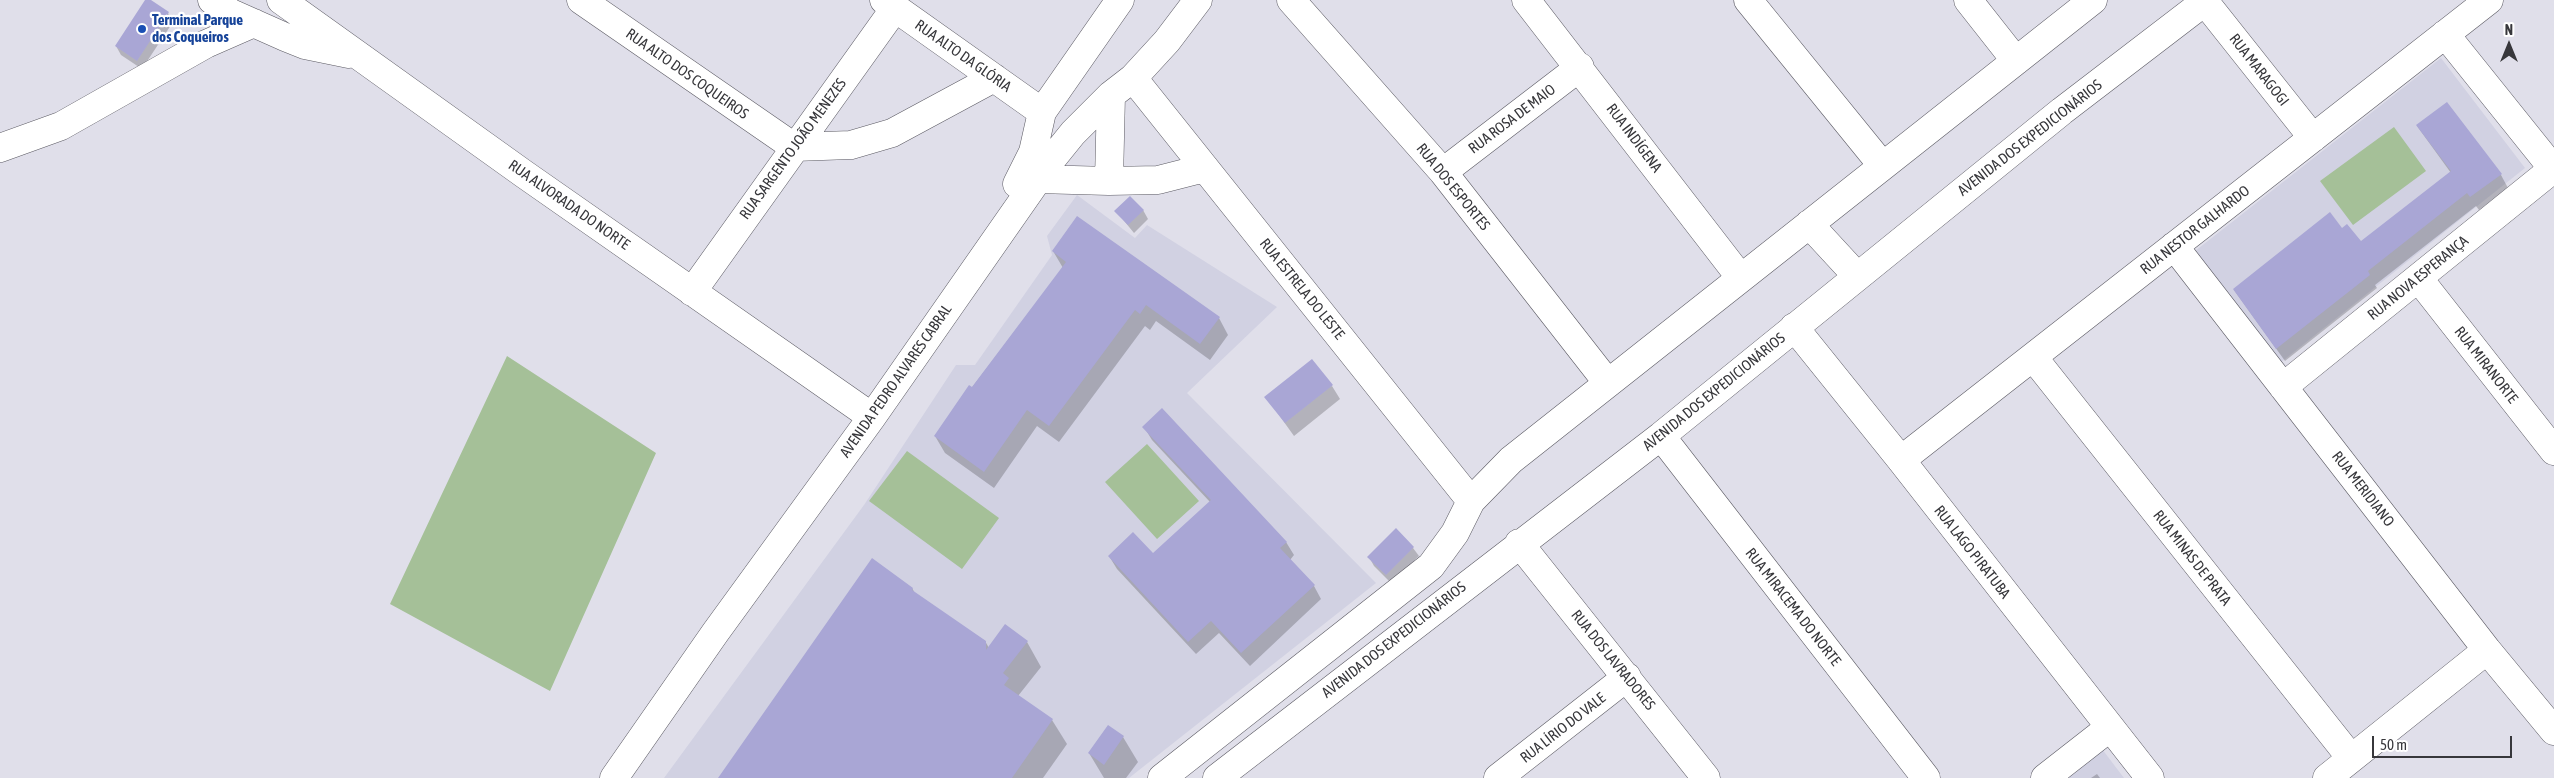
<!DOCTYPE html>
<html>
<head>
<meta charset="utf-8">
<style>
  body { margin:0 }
  #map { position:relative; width:2554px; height:778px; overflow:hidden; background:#e0dfea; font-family:"Asap Condensed",sans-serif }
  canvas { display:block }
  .north { position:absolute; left:2484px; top:20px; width:50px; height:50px; -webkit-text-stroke:4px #fff; paint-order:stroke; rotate:0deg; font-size:14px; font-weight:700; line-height:20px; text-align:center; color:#37373b }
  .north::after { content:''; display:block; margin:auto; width:18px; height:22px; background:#37373b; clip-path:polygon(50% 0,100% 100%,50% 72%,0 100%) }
  .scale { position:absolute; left:2372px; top:736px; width:140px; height:22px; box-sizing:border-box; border:2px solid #37373b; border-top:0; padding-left:6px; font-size:15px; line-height:18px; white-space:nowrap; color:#37373b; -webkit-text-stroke:4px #fff; paint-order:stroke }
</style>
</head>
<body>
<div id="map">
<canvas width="2554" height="778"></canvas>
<div class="north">N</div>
<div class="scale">50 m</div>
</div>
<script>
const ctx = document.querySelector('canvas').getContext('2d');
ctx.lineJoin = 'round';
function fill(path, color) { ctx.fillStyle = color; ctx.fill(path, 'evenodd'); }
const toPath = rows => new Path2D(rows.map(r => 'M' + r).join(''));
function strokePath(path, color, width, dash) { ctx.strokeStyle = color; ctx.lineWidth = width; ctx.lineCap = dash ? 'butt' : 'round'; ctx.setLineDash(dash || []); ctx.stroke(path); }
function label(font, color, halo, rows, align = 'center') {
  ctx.font = font + ' "Asap Condensed",sans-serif'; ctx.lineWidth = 4.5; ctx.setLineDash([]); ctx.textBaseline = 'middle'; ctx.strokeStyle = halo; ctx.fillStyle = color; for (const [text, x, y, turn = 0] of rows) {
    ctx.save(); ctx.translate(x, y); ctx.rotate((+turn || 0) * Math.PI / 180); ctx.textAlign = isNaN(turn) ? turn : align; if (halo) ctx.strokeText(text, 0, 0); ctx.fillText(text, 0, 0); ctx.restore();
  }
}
const built = toPath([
  [2441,58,2525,168,2275,367,2190,255],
  [1077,195,1135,238,1147,225,1277,307,1187,393,1376,583,1129,778,664,778,864,505,956,365,975,365,1052,255,1047,236],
  [2102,749,2124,778,2065,778]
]);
const green = toPath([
  [2394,127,2426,171,2353,225,2320,181],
  [507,356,656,453,550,691,390,604],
  [1147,444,1199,501,1157,539,1105,482],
  [907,451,999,518,962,569,869,501]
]);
const shadow = toPath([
  [147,0,168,13,173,22,142,69,121,55,116,46],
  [2417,126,2501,175,2508,188,2479,210,2476,206,2375,285,2377,288,2285,361,2234,290,2342,229,2361,243,2451,173],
  [1143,210,1148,219,1134,233,1116,211],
  [1053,251,1219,318,1228,335,1210,360,1156,321,1150,330,1145,326,1059,442,1037,426,994,488,945,453,935,436,1063,268],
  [1332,386,1340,399,1294,436,1266,397],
  [1144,427,1286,542,1294,555,1290,560,1314,586,1321,599,1250,666,1219,633,1196,654,1117,569,1109,556,1152,555,1210,502,1152,440],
  [1396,530,1413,548,1419,556,1391,583,1374,566,1369,557],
  [912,588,916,595,985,641,989,648,1027,642,1041,667,1018,696,1052,720,1067,744,1043,778,719,778],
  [1108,727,1123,737,1138,762,1126,778,1104,778,1089,753],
  [2097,774,2100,778,2091,778]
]);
const building = toPath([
  [145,0,151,0,169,12,137,61,115,46],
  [2447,102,2502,174,2470,197,2467,193,2368,271,2370,275,2276,349,2233,289,2330,212,2342,228,2347,224,2361,241,2451,171,2416,125],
  [1130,196,1144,210,1128,225,1114,211],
  [1077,216,1220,317,1200,344,1146,305,1140,314,1135,310,1049,426,1027,410,984,472,934,436,969,385,972,387,1066,262,1052,251],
  [1312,359,1333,385,1285,423,1264,397],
  [1162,408,1287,542,1280,548,1315,585,1241,653,1211,621,1188,642,1108,556,1133,532,1153,553,1211,500,1142,427],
  [1396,528,1414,547,1386,575,1367,557],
  [872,558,913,588,912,590,986,641,986,650,1005,624,1028,641,1003,673,1009,678,1004,685,1053,719,1012,778,718,778],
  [1108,725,1124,736,1104,765,1088,753]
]);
const minor = toPath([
  [212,0,231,13,285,37,305,45,349,54],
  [281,0,524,174,872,417],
  [581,0,794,147,851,145,892,133,994,78],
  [884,0,1042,112],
  [1291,0,1443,172,1607,382],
  [1526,0,1740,277],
  [1748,0,1882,165],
  [1968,0,2016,61],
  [2205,2,2313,138],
  [2445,34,2554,170],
  [1133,78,1471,501],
  [0,148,61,126,206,44,254,23],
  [1443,172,1580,67],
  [1024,174,1037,179,1109,181,1111,95],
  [1109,181,1158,180,1205,168],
  [1017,184,1033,152,1042,112,1120,0],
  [1809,224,1857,276],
  [2174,246,2487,650,2554,731],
  [2419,279,2554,451],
  [692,292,895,8],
  [1794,327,1901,460,2150,778],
  [2033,357,2351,758],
  [2283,387,2553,169],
  [1661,436,1926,778],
  [1901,460,2489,0],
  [1519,543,1706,778],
  [614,778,715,633,872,417,1052,159,1073,133,1111,95,1133,78,1167,41,1198,0],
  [1162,778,1431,566,1455,533,1471,501,1511,460,2093,0],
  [1217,778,1661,436,2062,111,2207,0],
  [1498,778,1627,677],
  [2045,778,2109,728],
  [2327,778,2487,650]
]);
const markers = [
  [142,29,5,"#1a4fb4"]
];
const transitNames = [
  ["Terminal Parque",152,20],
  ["dos Coqueiros",152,37]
];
const streetNames = [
  ["RUA ALTO DA GLÓRIA",963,56,35],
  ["RUA MARAGOGI",2259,70,52],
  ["RUA ALTO DOS COQUEIROS",687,74,35],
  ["RUA ROSA DE MAIO",1512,119,-37],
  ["RUA INDÍGENA",1634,138,53],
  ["AVENIDA DOS EXPEDICIONÁRIOS",2030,138,-38],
  ["RUA SARGENTO JOÃO MENEZES",793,149,-54],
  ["RUA DOS ESPORTES",1453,187,51],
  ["RUA ALVORADA DO NORTE",569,205,35],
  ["RUA NESTOR GALHARDO",2195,230,-38],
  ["RUA NOVA ESPERANÇA",2418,278,-39],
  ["RUA ESTRELA DO LESTE",1302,289,51],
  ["RUA MIRANORTE",2486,365,52],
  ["AVENIDA PEDRO ALVARES CABRAL",896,381,-55],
  ["AVENIDA DOS EXPEDICIONÁRIOS",1714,392,-39],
  ["RUA MERIDIANO",2363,489,52],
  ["RUA LAGO PIRATUBA",1972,552,52],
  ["RUA MINAS DE PRATA",2192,558,52],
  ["RUA MIRACEMA DO NORTE",1793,607,52],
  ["AVENIDA DOS EXPEDICIONÁRIOS",1394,640,-38],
  ["RUA DOS LAVRADORES",1613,660,51],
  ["RUA LÍRIO DO VALE",1563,728,-38]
];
fill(built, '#d1d1e2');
fill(green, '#a5c098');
fill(shadow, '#0003');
fill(building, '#a9a6d5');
strokePath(minor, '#5a5962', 29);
strokePath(minor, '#fff', 28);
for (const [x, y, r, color] of markers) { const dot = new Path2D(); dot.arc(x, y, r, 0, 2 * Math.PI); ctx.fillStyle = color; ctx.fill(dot); strokePath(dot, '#fff', 2); }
label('bold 15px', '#164399', '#fff', transitNames, 'left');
label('15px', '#37373b', '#fff', streetNames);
</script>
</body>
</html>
